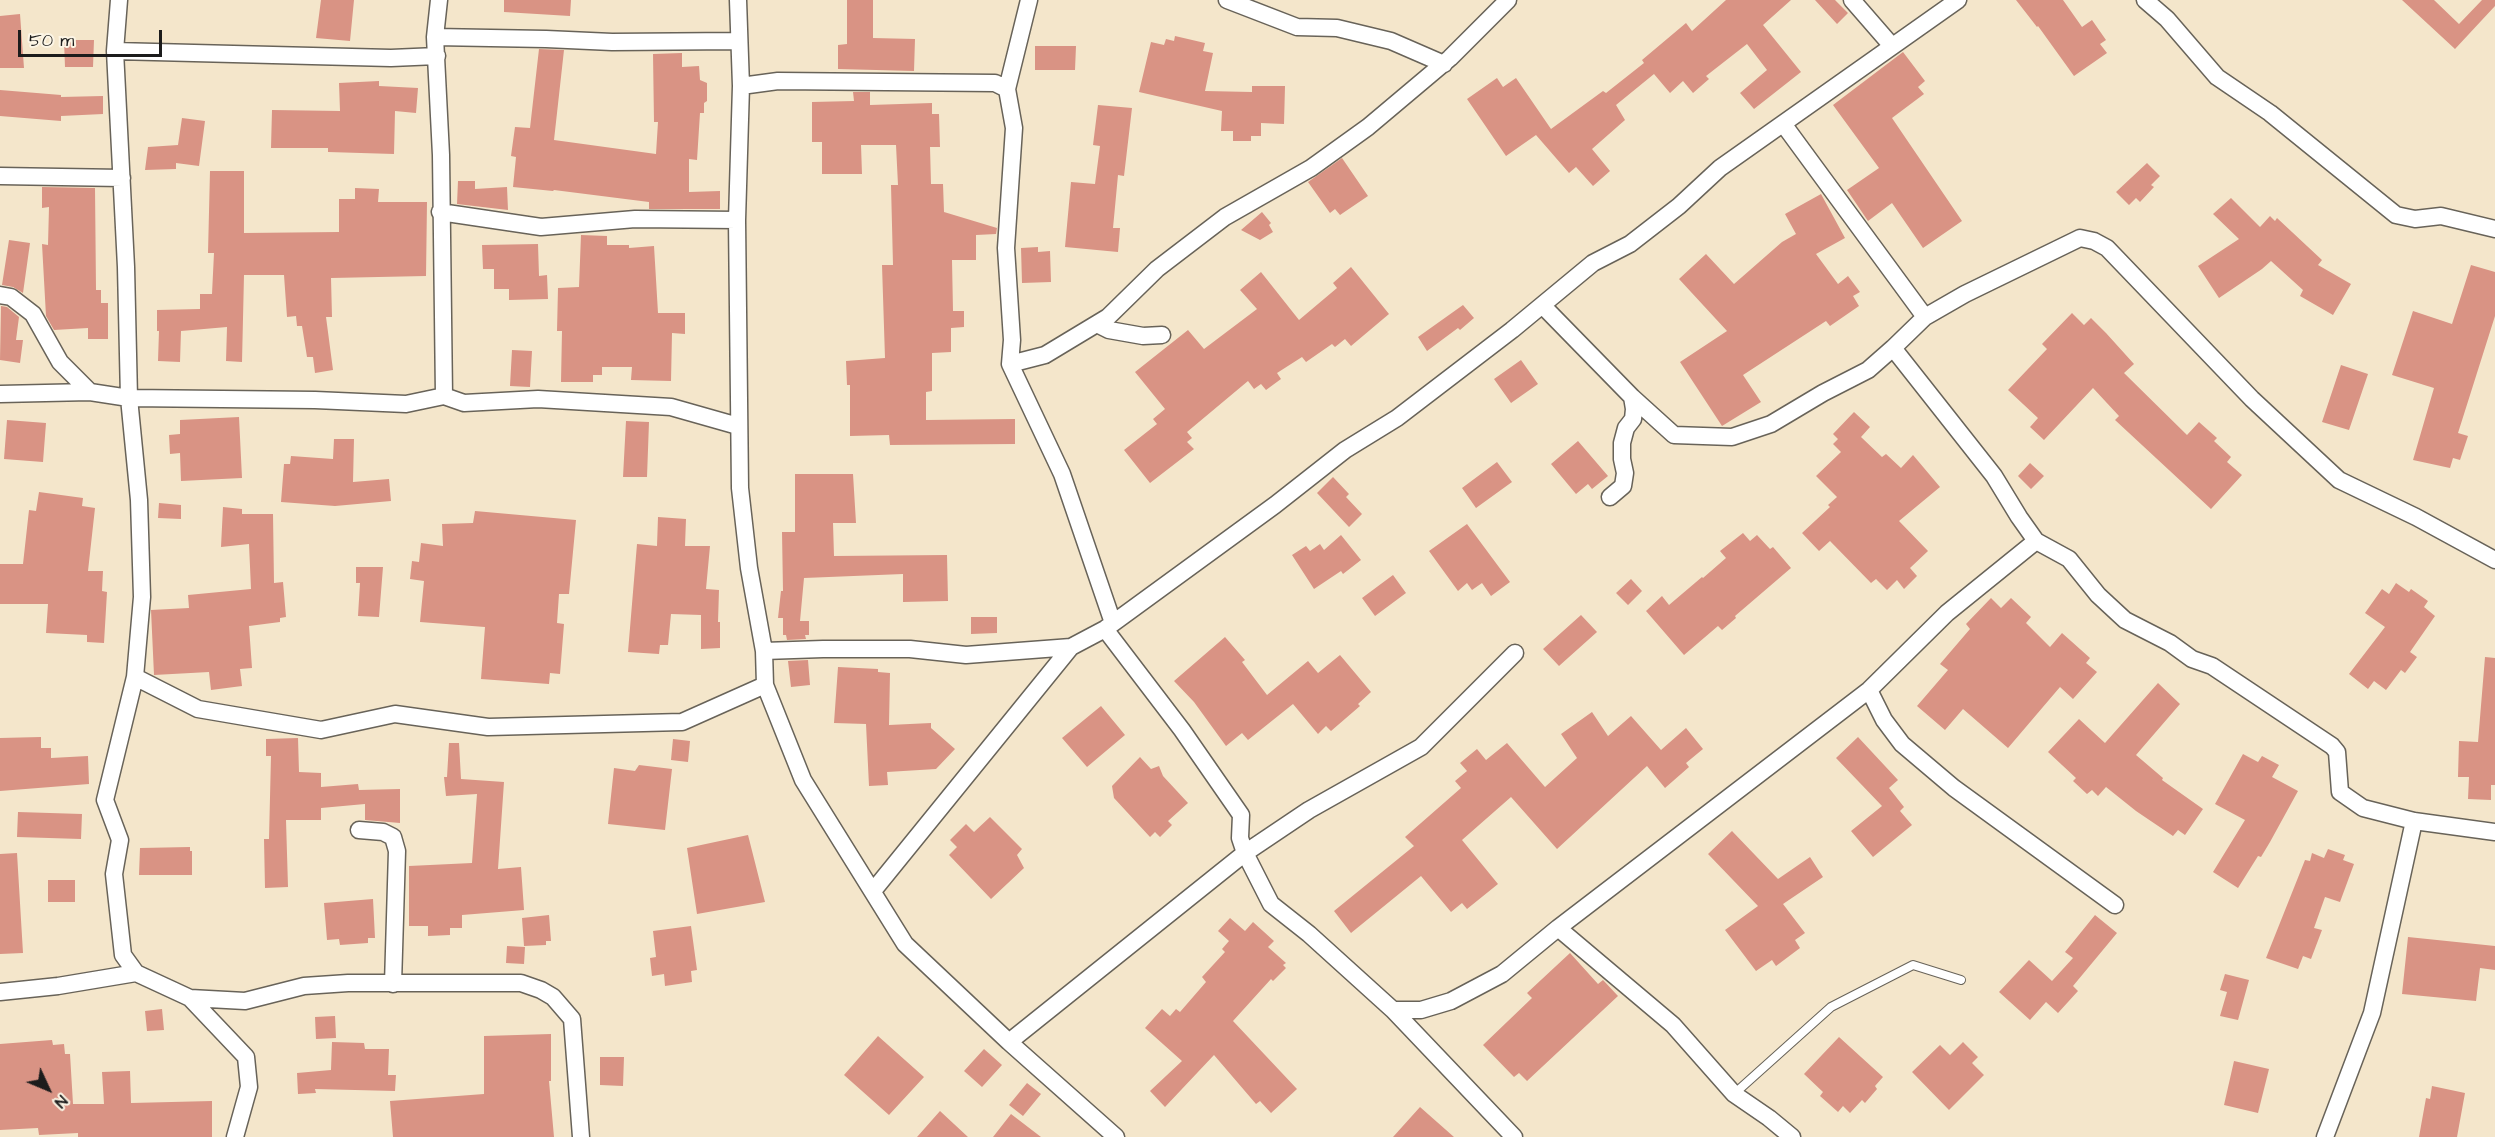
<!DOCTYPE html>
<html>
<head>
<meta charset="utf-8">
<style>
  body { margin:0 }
  #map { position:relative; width:2495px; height:1137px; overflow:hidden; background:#f4e6cb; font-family:"Architects Daughter",sans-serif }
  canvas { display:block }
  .north { position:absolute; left:18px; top:1059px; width:60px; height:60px; -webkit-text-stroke:4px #fcf5e5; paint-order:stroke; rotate:134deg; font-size:16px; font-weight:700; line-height:24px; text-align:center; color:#1c1c1c }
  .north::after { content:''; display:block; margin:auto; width:21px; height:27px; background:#1c1c1c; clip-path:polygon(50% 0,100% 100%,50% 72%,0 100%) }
  .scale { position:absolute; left:18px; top:30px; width:144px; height:27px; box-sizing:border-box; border:3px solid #1c1c1c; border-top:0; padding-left:8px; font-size:18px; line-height:21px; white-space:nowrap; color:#1c1c1c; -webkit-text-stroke:4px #fcf5e5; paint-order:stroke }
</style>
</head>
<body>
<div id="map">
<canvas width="2495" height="1137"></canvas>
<div class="north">N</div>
<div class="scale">50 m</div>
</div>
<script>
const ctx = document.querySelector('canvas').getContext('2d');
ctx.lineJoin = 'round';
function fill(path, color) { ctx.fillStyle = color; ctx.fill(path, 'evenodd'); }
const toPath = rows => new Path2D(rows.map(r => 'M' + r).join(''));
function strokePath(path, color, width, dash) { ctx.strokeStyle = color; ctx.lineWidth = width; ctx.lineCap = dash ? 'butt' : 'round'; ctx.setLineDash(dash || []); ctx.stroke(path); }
const building = toPath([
  [321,0,354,0,350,41,316,38],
  [504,0,571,0,570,16,504,12],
  [847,0,873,0,873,38,915,39,914,71,838,69,838,45,847,44],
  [1726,0,1791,0,1763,25,1801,72,1754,109,1740,93,1767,70,1747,44,1706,76,1709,79,1693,93,1683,81,1670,93,1654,74,1616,105,1625,120,1592,149,1610,171,1593,186,1576,167,1569,173,1536,135,1506,156,1467,99,1497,78,1503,87,1516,78,1551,129,1603,91,1606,93,1644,63,1642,60,1686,23,1692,31],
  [1815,0,1835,0,1848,13,1837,24],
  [2016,0,2063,0,2082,27,2092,20,2106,40,2100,44,2107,53,2074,76,2038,26,2037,27],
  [2402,0,2434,0,2459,24,2482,0,2495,0,2495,6,2455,49],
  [20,14,24,68,0,68,0,16],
  [1175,36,1205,43,1203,51,1213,53,1205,91,1252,92,1252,86,1285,86,1284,124,1261,123,1261,136,1251,136,1251,141,1233,141,1233,131,1221,131,1222,111,1139,92,1151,42,1164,45,1166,39,1174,41],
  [64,40,94,40,93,67,65,67],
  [1035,46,1076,46,1075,70,1035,70],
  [539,49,564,50,554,140,656,154,658,122,654,122,653,54,682,53,682,67,699,66,700,80,707,83,707,101,704,103,704,113,700,113,697,160,689,159,689,192,720,191,720,209,649,209,649,202,554,190,553,191,513,187,516,157,511,156,515,127,530,128],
  [1903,52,1925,81,1918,87,1924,94,1892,118,1962,221,1923,248,1892,203,1868,221,1847,190,1879,168,1833,105],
  [379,81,379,86,418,88,416,113,395,111,394,154,328,152,328,148,271,148,272,110,340,111,339,83],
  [0,90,61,95,61,97,103,96,103,114,61,116,61,121,0,116],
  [853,92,870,92,870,105,932,103,932,114,939,114,940,147,930,147,931,184,943,184,944,212,997,228,996,234,976,235,976,260,952,260,953,311,964,311,964,327,951,328,951,352,932,353,932,391,926,392,926,420,1015,419,1015,444,890,445,889,435,850,436,850,385,847,385,846,361,885,358,882,265,893,265,891,185,898,185,896,145,861,145,862,174,822,174,822,142,812,142,812,102,854,101],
  [1098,105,1132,108,1124,176,1118,175,1113,228,1120,228,1118,252,1065,247,1071,182,1095,184,1100,146,1093,145],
  [182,118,205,121,199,166,176,163,176,169,145,170,148,147,178,145],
  [1342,158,1368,196,1340,215,1335,209,1330,213,1308,182],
  [2147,163,2160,176,2151,185,2154,187,2140,202,2136,198,2129,205,2116,192],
  [210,171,244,171,244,233,339,232,339,199,355,199,355,188,379,189,378,202,427,202,426,276,331,278,332,317,326,317,333,370,315,373,313,357,307,357,302,326,297,326,296,316,287,317,284,275,244,275,242,362,226,361,227,327,181,331,180,362,158,361,159,331,157,331,157,310,200,309,200,294,212,294,214,253,208,253],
  [458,181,475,181,475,189,507,187,508,210,457,204],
  [42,187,95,188,96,290,101,290,101,303,108,303,108,339,88,339,88,328,54,330,46,316,42,244,48,245,49,207,42,208],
  [1821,194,1845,238,1816,254,1838,284,1848,276,1860,292,1853,296,1859,306,1830,326,1826,321,1743,375,1761,402,1722,426,1680,362,1727,331,1679,279,1706,254,1734,284,1782,242,1796,234,1785,214],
  [2231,198,2260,227,2270,216,2275,221,2277,218,2322,260,2318,265,2351,284,2333,315,2300,296,2303,290,2271,261,2262,269,2219,298,2198,266,2239,239,2213,214],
  [1262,212,1271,223,1269,225,1273,232,1260,240,1241,230],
  [581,235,607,236,607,245,629,245,629,248,654,246,658,313,685,313,685,334,672,333,671,381,631,380,632,367,602,367,602,375,593,375,593,382,561,382,562,331,557,331,558,288,579,287],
  [9,240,30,243,23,293,13,287,2,285],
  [538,244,539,276,547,275,548,299,509,300,509,289,494,289,494,269,483,269,482,245],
  [1038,247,1038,252,1050,251,1051,282,1022,283,1021,248],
  [2471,265,2495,272,2495,316,2458,433,2468,436,2460,460,2453,458,2450,468,2413,460,2434,388,2392,375,2413,311,2452,324],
  [1351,267,1389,314,1351,346,1345,339,1335,347,1332,344,1306,362,1302,357,1277,373,1281,379,1266,390,1261,384,1254,389,1248,381,1187,432,1192,438,1187,442,1194,449,1150,483,1124,450,1157,424,1153,419,1165,409,1135,372,1188,330,1204,349,1257,309,1240,290,1261,272,1299,320,1337,288,1333,283],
  [1463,305,1474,318,1460,330,1458,328,1427,351,1418,337],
  [1,306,7,307,19,317,16,340,23,340,20,363,0,360],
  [2072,313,2084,325,2091,318,2106,333,2134,364,2124,373,2187,435,2199,422,2217,438,2214,441,2231,457,2227,462,2242,475,2211,509,2115,420,2119,416,2093,388,2044,440,2030,427,2038,418,2008,390,2047,349,2042,344],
  [512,350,532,351,530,387,510,386],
  [1521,360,1538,384,1511,403,1494,379],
  [2341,365,2368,374,2349,430,2322,422],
  [1854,412,1870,427,1861,437,1882,457,1886,454,1901,468,1913,455,1940,487,1899,521,1928,551,1910,568,1917,576,1904,589,1897,580,1887,590,1876,579,1871,583,1830,541,1819,551,1802,533,1830,507,1828,505,1837,497,1816,476,1841,452,1833,444,1838,439,1833,434],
  [239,417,242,478,181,481,180,453,170,454,169,435,180,434,180,420],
  [7,420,46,423,43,462,4,459],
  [626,421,649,422,647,477,623,477],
  [334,439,354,439,353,482,389,479,391,501,335,506,281,502,284,464,290,464,291,456,333,459],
  [1578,441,1608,476,1592,489,1588,484,1576,494,1551,464],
  [1497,462,1512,482,1476,508,1462,488],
  [2030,463,2044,476,2031,489,2018,476],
  [795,474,853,474,856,523,833,523,834,556,947,555,948,601,903,602,903,574,804,578,800,621,809,621,809,635,805,635,806,639,787,640,786,635,783,635,783,618,778,618,781,591,783,591,782,532,795,532],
  [1333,477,1349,494,1346,497,1362,514,1349,527,1317,493],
  [39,492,83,498,82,506,95,508,88,571,103,571,102,591,107,592,104,643,87,642,87,635,46,633,48,604,0,604,0,564,23,564,29,510,36,511],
  [159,503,181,505,181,519,158,518],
  [223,507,242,509,242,514,273,514,274,583,283,582,286,617,280,618,280,622,249,626,252,668,240,669,242,686,211,690,209,672,154,675,151,610,189,608,188,595,251,589,249,544,221,547],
  [475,511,576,520,569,594,559,594,557,623,564,624,560,674,550,673,549,684,481,679,485,627,420,622,424,581,410,579,412,561,419,562,421,543,443,546,442,524,473,523],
  [658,517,686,519,685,546,710,546,706,589,719,590,718,622,720,622,720,648,701,649,701,615,671,614,668,645,660,645,659,654,628,652,637,544,657,546],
  [1467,524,1510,582,1491,596,1482,583,1472,590,1467,583,1458,591,1429,551],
  [1743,533,1750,541,1757,535,1770,549,1773,547,1791,568,1735,616,1736,618,1722,630,1718,626,1684,655,1646,611,1662,596,1669,605,1702,577,1703,578,1726,558,1720,551],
  [1341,535,1361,560,1343,574,1341,571,1314,589,1292,555,1306,546,1310,551,1320,544,1324,550],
  [356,567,383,567,379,617,358,616,360,583,356,583],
  [1393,575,1406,593,1375,616,1362,598],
  [1631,579,1642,591,1628,605,1616,593],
  [2396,583,2409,592,2411,589,2428,601,2424,607,2435,616,2410,652,2417,657,2405,673,2401,670,2386,690,2374,681,2368,689,2349,674,2385,627,2365,613,2382,589,2389,594],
  [1991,598,2001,608,2011,598,2031,617,2026,623,2050,647,2062,633,2090,658,2086,663,2097,672,2073,699,2060,687,2008,748,1963,709,1945,730,1917,706,1948,670,1940,664,1970,629,1966,624],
  [1581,615,1597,632,1559,666,1543,649],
  [971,617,997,617,997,633,971,634],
  [1225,637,1245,660,1242,662,1267,695,1308,661,1318,673,1340,655,1371,692,1358,704,1360,706,1331,731,1326,726,1318,734,1293,704,1248,740,1242,733,1226,746,1194,702,1174,681],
  [2485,657,2495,658,2495,785,2491,785,2491,800,2468,799,2469,777,2458,777,2459,741,2478,742],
  [808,660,810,685,791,687,788,661],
  [838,667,878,669,878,672,890,673,889,725,931,723,931,728,955,749,936,769,887,772,888,785,869,786,866,724,834,723],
  [2158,683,2180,704,2136,755,2163,778,2162,780,2203,809,2185,835,2178,830,2173,836,2136,811,2106,787,2098,796,2092,790,2087,794,2073,781,2076,778,2048,752,2079,719,2105,743],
  [1101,706,1125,735,1087,767,1062,738],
  [1592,712,1608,736,1631,716,1661,750,1686,728,1703,749,1686,763,1689,767,1665,788,1647,766,1557,849,1511,797,1462,840,1498,884,1467,909,1462,903,1451,912,1421,876,1351,933,1334,911,1414,846,1405,837,1461,788,1455,781,1467,771,1460,763,1477,749,1486,760,1507,743,1545,787,1577,758,1561,734],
  [41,737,41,748,51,748,51,758,88,756,89,784,0,791,0,738],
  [1858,737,1898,780,1889,788,1904,807,1900,811,1912,825,1873,857,1851,831,1882,806,1836,758],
  [298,738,299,772,321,773,321,787,358,784,359,790,400,789,400,823,365,820,365,804,321,808,321,820,286,820,288,887,265,888,264,839,269,839,271,756,266,756,266,739],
  [673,739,690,741,688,762,671,760],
  [449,743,459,743,461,779,504,782,498,869,521,867,524,910,462,915,462,928,450,928,450,935,428,936,428,926,409,926,409,866,472,863,477,794,446,796,444,777,447,777],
  [2243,754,2258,762,2262,756,2279,765,2272,777,2298,791,2270,842,2261,857,2258,856,2238,888,2213,872,2245,820,2215,804],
  [1140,757,1151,769,1159,766,1163,776,1188,803,1168,821,1172,825,1160,837,1155,832,1150,837,1114,798,1112,786],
  [639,765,672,769,665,830,608,824,614,768,635,771],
  [18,812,82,814,81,839,17,837],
  [990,817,1022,849,1017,855,1024,868,991,899,949,855,957,847,950,840,966,824,974,832],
  [1732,831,1778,879,1810,857,1823,877,1783,904,1805,933,1795,940,1800,948,1776,966,1772,960,1756,971,1725,930,1758,906,1708,854],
  [748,835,765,902,697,914,687,848],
  [190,847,190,851,192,851,192,875,139,875,140,848],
  [2328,849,2345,855,2343,860,2354,864,2340,902,2325,897,2314,928,2322,930,2311,959,2303,956,2298,969,2266,958,2305,860,2310,861,2312,853,2324,858],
  [17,853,23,953,0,954,0,854],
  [48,880,75,880,75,902,48,902],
  [373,899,375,938,368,938,368,943,340,945,339,939,327,940,324,903],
  [549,915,551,941,546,941,546,945,524,946,522,918],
  [2095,915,2117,933,2073,986,2078,991,2058,1013,2046,1002,2030,1020,1999,992,2029,960,2052,981,2073,958,2065,952],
  [1230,918,1245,931,1253,922,1274,941,1268,947,1286,963,1283,965,1286,968,1273,981,1271,979,1233,1021,1297,1089,1271,1113,1260,1101,1256,1104,1214,1055,1165,1107,1150,1091,1182,1061,1145,1028,1162,1009,1170,1016,1176,1009,1180,1012,1206,982,1202,977,1225,952,1222,949,1229,941,1218,931],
  [691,926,697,970,691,971,692,982,665,986,664,974,652,976,650,958,656,957,653,931],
  [2408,937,2495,946,2495,970,2480,968,2476,1001,2402,994],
  [507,946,525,947,524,964,506,963],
  [1570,953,1598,984,1603,980,1618,996,1527,1081,1519,1073,1514,1077,1483,1045,1532,998,1527,993],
  [2225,974,2249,980,2238,1020,2220,1016,2227,992,2220,990],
  [162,1009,164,1030,147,1031,145,1011],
  [335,1016,336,1038,316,1039,315,1017],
  [551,1034,551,1081,549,1081,554,1137,393,1137,390,1101,484,1094,484,1036],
  [878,1036,924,1077,889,1115,844,1075],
  [1839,1037,1883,1077,1875,1086,1877,1089,1865,1103,1862,1100,1850,1113,1843,1106,1838,1112,1820,1096,1823,1092,1804,1074],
  [52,1040,53,1045,64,1044,65,1054,70,1054,73,1104,104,1104,102,1072,130,1071,131,1103,212,1101,212,1137,78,1137,78,1133,39,1135,38,1128,0,1130,0,1044],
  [332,1042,364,1043,365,1049,389,1049,388,1075,396,1075,395,1091,315,1089,316,1093,298,1094,297,1073,331,1070],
  [1963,1042,1978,1057,1972,1063,1984,1075,1949,1110,1912,1072,1940,1045,1950,1055],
  [984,1049,1002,1065,982,1087,964,1071],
  [600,1057,624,1057,623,1086,600,1085],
  [2234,1061,2269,1069,2258,1113,2224,1105],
  [1027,1083,1041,1094,1023,1116,1009,1105],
  [2432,1086,2465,1093,2457,1137,2419,1137,2426,1098,2430,1099],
  [1420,1107,1454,1137,1393,1137],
  [940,1111,968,1137,917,1137],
  [1011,1114,1041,1137,993,1137]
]);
const lane = toPath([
  [1734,1094,1831,1007,1913,965,1961,980]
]);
const street = toPath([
  [119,0,115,51,126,267,129,398,139,500,142,597,135,677,105,800,120,840,114,874,123,955,136,973,190,998,246,1057,249,1087,235,1137],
  [439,0,435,37,441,155,444,396],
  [738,0,741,86,737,220,740,488,749,568,764,651,765,685,803,780,905,944,1009,1042,1116,1137],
  [1227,0,1297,27,1337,28,1391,41,1444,64],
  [1852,0,1892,46],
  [2145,0,2167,19,2217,77,2270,113,2396,215,2415,219,2441,216,2495,229],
  [435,37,546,39,612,42,738,41],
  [115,51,391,58,437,56],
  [741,86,778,81,995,83,1007,89,1014,128,1006,248,1012,340,1010,364,1062,474,1113,623],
  [1007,89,1029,0],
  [1784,125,1925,317],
  [0,176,122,178],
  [440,212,541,227,635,219,737,220],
  [0,295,11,297,33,314,60,362,90,392],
  [1543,306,1632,397,1634,409,1633,419,1626,428,1622,443,1622,459,1625,473,1623,486,1610,497],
  [1097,324,1109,330,1143,336,1162,335],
  [1010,364,1045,355,1108,317,1157,269,1225,217,1311,168,1368,127,1450,58,1508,0],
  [0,394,90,392,129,398,315,400,406,404,444,396,464,403,538,399,671,407,738,426],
  [1632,397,1674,435,1732,437,1771,424,1823,393,1868,370,1893,348],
  [2036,541,2019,517,1994,476,1893,348,1925,317,1965,294,2080,238,2094,241,2107,248,2252,399,2339,480,2416,517,2495,560],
  [1105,629,1182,730,1241,815,1240,838,1245,853,1271,904,1309,934,1393,1010,1514,1137],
  [764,651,823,649,910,649,966,655,1071,647],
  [135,677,198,709,321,730,395,714,488,727,682,722,765,685],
  [1869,690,1884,720,1902,744,1954,788,2115,905],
  [359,830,383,832,393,837,397,851,393,984],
  [873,891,1071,647,1105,629,1275,505,1345,450,1397,418,1512,330,1593,263,1630,244,1679,206,1720,168,1958,0],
  [1558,928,1673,1025,1734,1094,1769,1118,1792,1137],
  [0,992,58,986,136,973],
  [190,998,245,1001,304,986,348,983,521,983,541,990,553,997,572,1019,581,1137],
  [1393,1010,1421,1010,1451,1001,1502,974,1558,928,1869,690,1947,613,2036,541,2069,559,2098,595,2125,620,2170,643,2192,659,2212,666,2332,746,2337,752,2340,792,2363,808,2414,821,2495,832],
  [1009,1042,1245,853,1309,810,1421,747,1515,653],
  [2325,1137,2372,1013,2414,821]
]);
fill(building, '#d99384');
strokePath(lane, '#686359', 10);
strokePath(street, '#686359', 19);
strokePath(lane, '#fff', 8);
strokePath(street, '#fff', 16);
</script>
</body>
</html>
